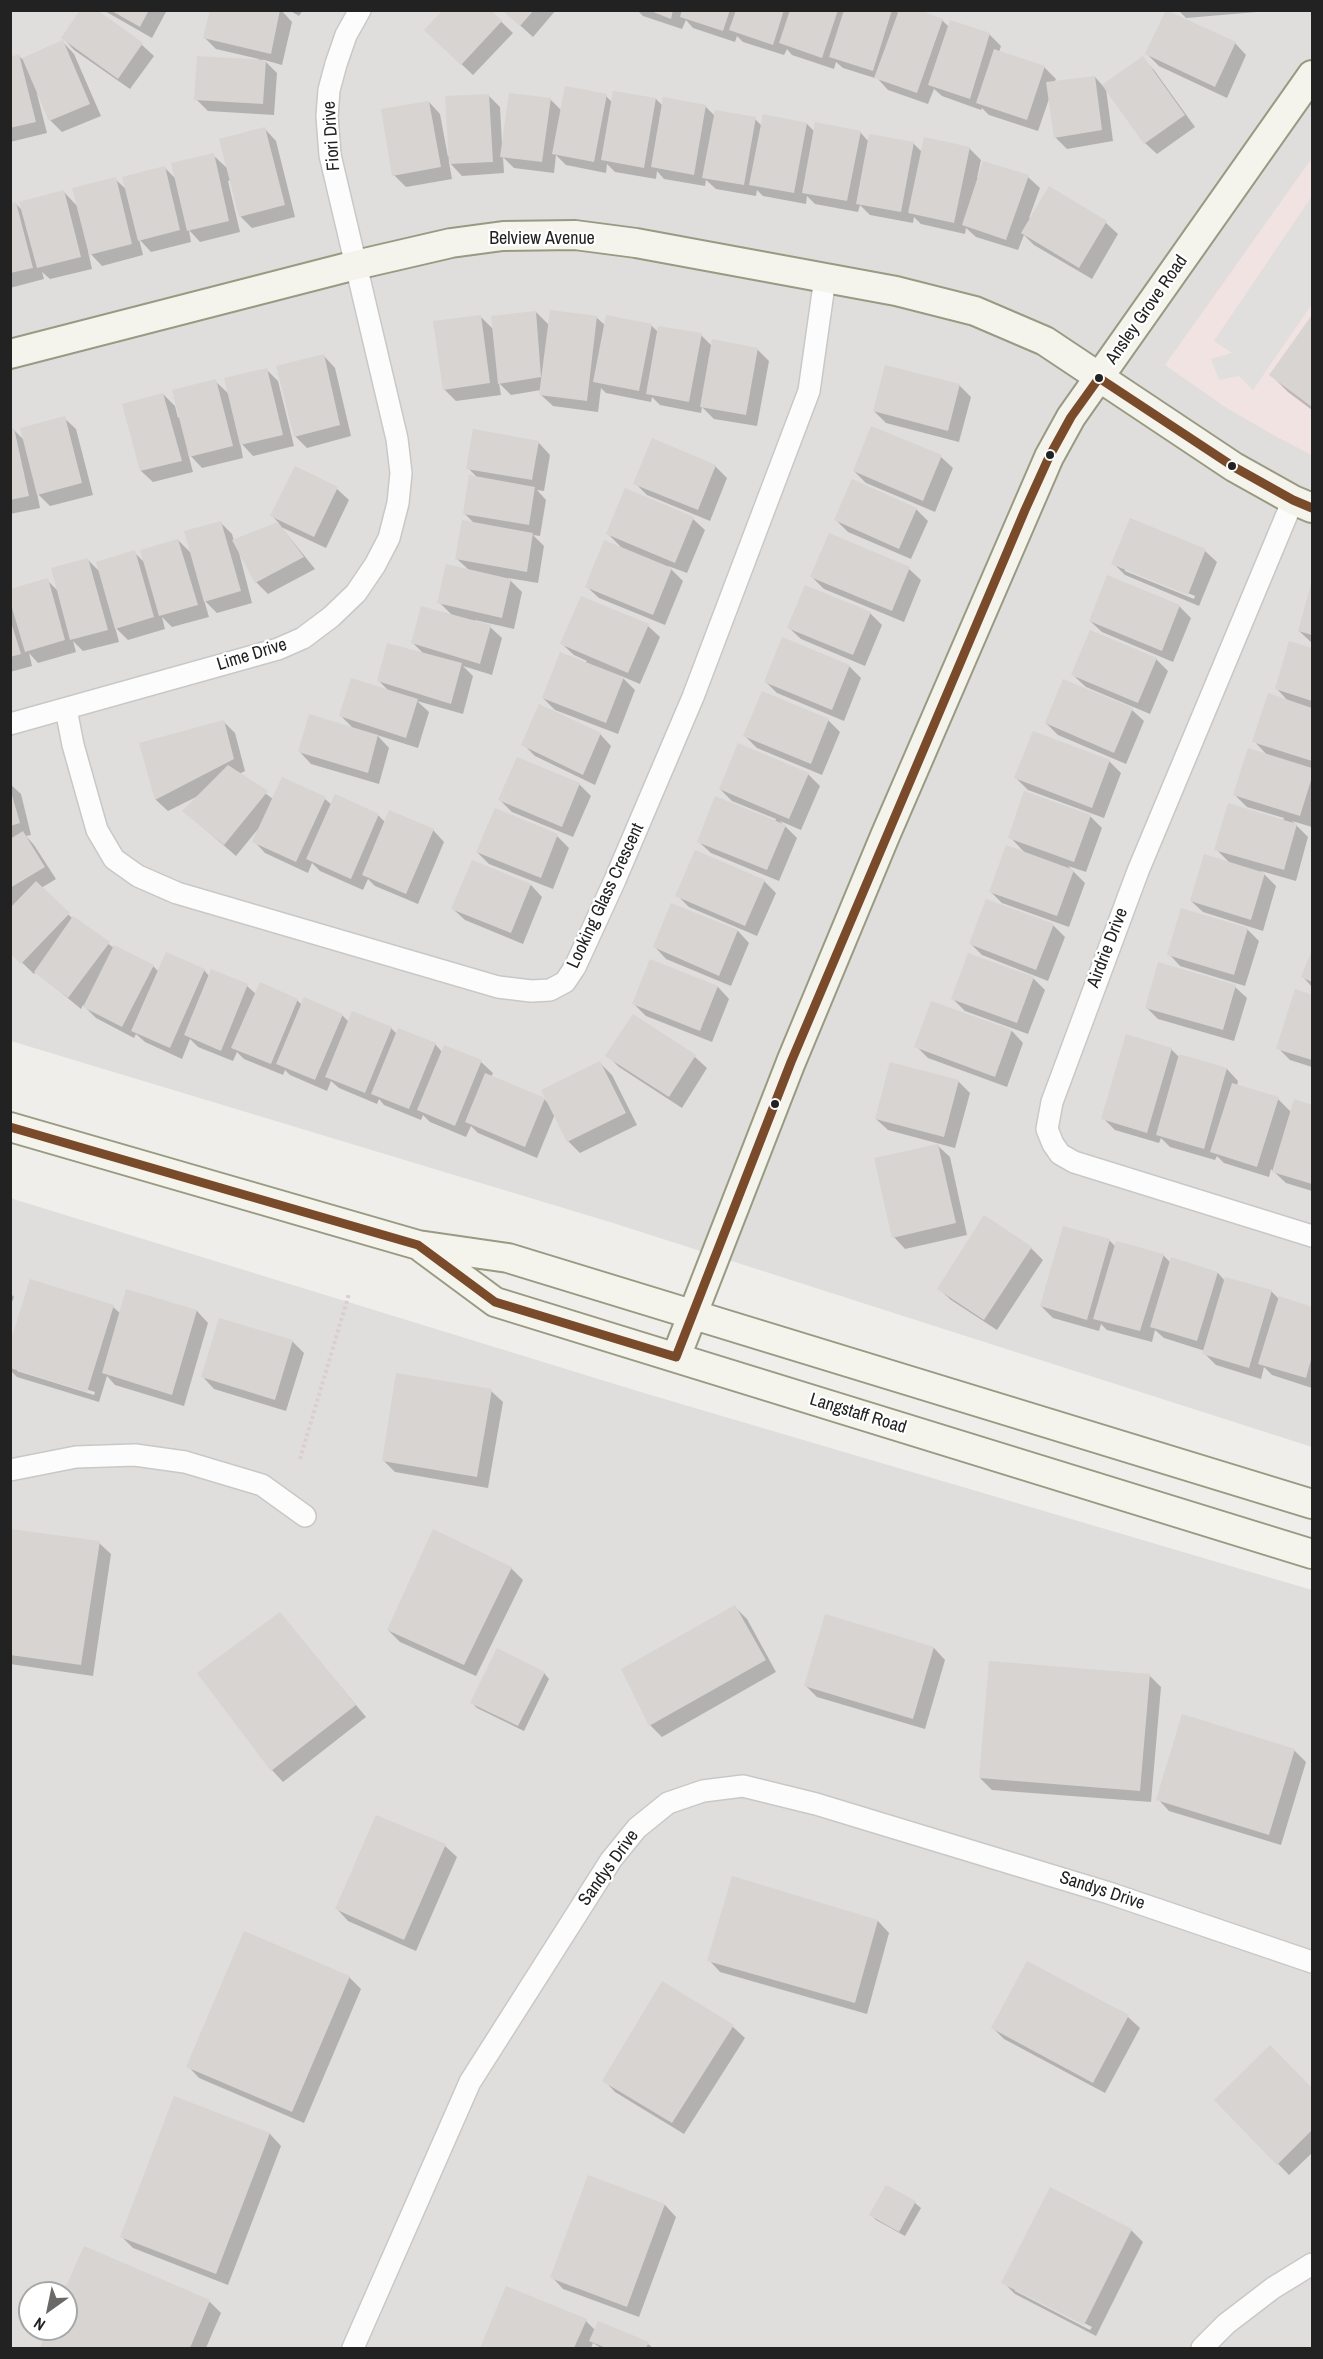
<!DOCTYPE html>
<html>
<head>
<meta charset="utf-8">
<style>
  body { margin:0 }
  #map { position:relative; width:1323px; height:2359px; overflow:hidden; background:#f0eeeb; font-family:"Archivo Narrow",sans-serif }
  canvas { display:block }
  .frame { position:absolute; inset:0; border:12px solid #222; pointer-events:none }
  .north { position:absolute; left:18px; top:2281px; width:60px; height:60px; box-sizing:border-box; background:#fff; border:2px solid #a7a7a7; border-radius:50%; rotate:213deg; font-size:16px; font-weight:700; line-height:24px; text-align:center; color:#222 }
  .north::after { content:''; display:block; margin:auto; width:21px; height:27px; background:#6a6968; clip-path:polygon(50% 0,100% 100%,50% 72%,0 100%) }
</style>
</head>
<body>
<div id="map">
<canvas width="1323" height="2359"></canvas>
<div class="frame"></div>
<div class="north">N</div>
</div>
<script>
const ctx = document.querySelector('canvas').getContext('2d');
ctx.lineJoin = 'round';
function fill(path, color) { ctx.fillStyle = color; ctx.fill(path, 'evenodd'); }
const toPath = rows => new Path2D(rows.map(r => 'M' + r).join(''));
function strokePath(path, color, width, dash) { ctx.strokeStyle = color; ctx.lineWidth = width; ctx.lineCap = dash ? 'butt' : 'round'; ctx.setLineDash(dash || []); ctx.stroke(path); }
function label(font, color, halo, rows, align = 'center') {
  ctx.font = font + ' "Archivo Narrow",sans-serif'; ctx.lineWidth = 4.5; ctx.setLineDash([]); ctx.textBaseline = 'middle'; ctx.strokeStyle = halo; ctx.fillStyle = color; for (const [text, x, y, turn = 0] of rows) {
    ctx.save(); ctx.translate(x, y); ctx.rotate((+turn || 0) * Math.PI / 180); ctx.textAlign = isNaN(turn) ? turn : align; if (halo) ctx.strokeText(text, 0, 0); ctx.fillText(text, 0, 0); ctx.restore();
  }
}
const residential = toPath([
  [10,11,1312,11,1312,1447,613,1223,11,1041],
  [10,1198,644,1393,1312,1590,1312,2348,11,2348],
  [30,2293,66,2293,66,2329,30,2329]
]);
const commercial = toPath([
  [1312,158,1312,455,1275,436,1225,407,1165,365]
]);
const parking = toPath([
  [1312,196,1312,304,1253,390,1239,376,1219,380,1211,359,1232,353,1214,341]
]);
const shadow = toPath([
  [94,10,142,45,154,56,130,89,74,50,63,38],
  [103,10,167,10,152,38],
  [211,10,281,10,292,22,282,65,264,60,277,73,274,115,208,111,196,99,258,61,259,59,216,49,205,38],
  [289,10,303,10,299,16],
  [489,10,513,33,473,75,438,42],
  [503,10,556,10,533,37],
  [637,10,895,10,899,14,942,20,949,27,989,34,1001,46,999,52,1044,67,1056,79,1054,83,1095,77,1103,86,1142,58,1154,70,1195,127,1157,154,1145,143,1106,89,1113,141,1067,149,1055,137,1050,96,1038,131,989,115,982,108,981,110,942,96,934,89,928,104,888,90,878,79,843,68,836,62,834,69,792,55,787,49,784,55,743,42,737,36,735,42,693,28,686,20,682,29,643,16],
  [1178,10,1257,10,1257,12,1186,18],
  [63,42,74,54,101,116,62,132,50,120,39,93,37,94,47,133,10,142,10,58,19,56,22,59],
  [1235,43,1246,55,1227,98,1159,66,1147,54],
  [488,95,500,107,502,144,550,99,562,111,606,96,613,103,656,99,663,106,705,106,715,116,755,119,762,126,807,124,815,132,860,132,869,142,913,143,922,152,969,148,981,160,977,178,1028,177,1040,188,1029,218,1106,223,1118,234,1092,279,1034,245,1024,235,1018,250,976,237,966,228,965,234,921,224,914,217,913,223,870,215,860,205,858,212,815,204,807,196,806,204,763,196,757,190,756,196,716,189,706,180,705,186,664,179,657,171,656,179,615,172,607,164,606,173,566,165,556,155,554,173,514,168,503,157,504,173,462,176,449,162,452,179,406,187,394,175,429,102,440,114,448,157],
  [265,129,276,141,295,217,252,228,240,216,231,180,228,181,240,232,200,242,189,230,191,242,151,252,139,239,143,255,102,266,88,251,92,269,50,279,42,272,44,279,10,288,10,205,16,204,23,211,64,192,78,207,115,179,128,191,165,168,176,179,213,155,229,170],
  [536,312,550,326,597,318,606,326,652,326,659,333,701,335,712,346,757,349,769,361,757,426,714,419,702,407,701,413,660,405,652,397,651,402,606,393,601,388,598,412,553,406,541,395,541,390,511,395,499,383,501,395,456,401,444,389,480,316,494,330],
  [1312,318,1312,410,1288,392,1271,375],
  [324,356,335,368,351,436,307,448,295,436],
  [267,370,278,381,294,446,253,456,240,442,243,458,202,468,188,453,193,472,153,482,141,471,124,405,163,394,175,406,178,418,215,381,230,395],
  [959,385,971,397,959,442,886,423,874,411],
  [64,418,76,429,93,495,50,506,37,493,40,508,10,514,10,430,14,430,25,441],
  [872,428,941,457,953,468,935,512,866,483,854,471],
  [475,431,539,443,550,455,544,491,537,490,546,500,540,536,533,535,544,546,538,583,508,578,522,592,514,629,475,620,475,622,490,627,502,638,492,675,463,666,473,676,463,714,417,701,429,712,418,748,377,735,389,748,379,784,311,764,300,752,354,729,341,716,390,692,379,681,424,654,413,643,453,616,439,602,469,570,457,559,475,524,464,513,478,478,468,468],
  [715,466,727,478,710,521,647,495,635,483],
  [295,468,337,489,349,500,326,548,281,527,315,569,268,594,256,582,237,545,252,603,217,613,204,600,209,617,172,627,162,617,165,629,128,640,115,627,119,642,83,651,73,641,76,652,38,663,29,653,32,666,10,672,10,598,47,580,59,592,88,560,100,572,134,552,145,563,178,540,192,554,220,522,232,534,234,541,279,523,272,516],
  [916,509,928,521,911,559,848,532,836,520],
  [693,519,705,530,687,573,668,566,683,581,665,625,599,598,587,587,624,550,608,534],
  [829,535,909,569,921,580,904,622,824,589,812,577],
  [1205,551,1217,562,1199,606,1125,575,1113,563],
  [1125,568,1195,596,1194,599,1125,571],
  [1312,587,1312,643,1299,631],
  [1179,606,1191,618,1173,662,1102,632,1090,621],
  [870,613,882,625,865,666,801,639,789,628],
  [648,626,660,637,640,684,621,676,635,690,618,734,555,710,543,698,587,661,574,655,562,644],
  [1290,643,1312,650,1312,827,1292,821,1308,837,1296,881,1261,871,1276,886,1263,931,1203,912,1191,901,1231,864,1216,849,1283,821,1284,818,1247,807,1235,795,1268,756,1254,741,1289,702,1277,689],
  [1156,659,1168,671,1150,714,1086,687,1073,675],
  [849,666,861,678,844,721,777,693,766,682],
  [763,693,828,720,840,732,822,775,757,748,745,736],
  [1132,710,1144,721,1126,764,1058,735,1046,723],
  [224,722,235,733,245,771,239,774,273,799,325,799,332,805,336,796,379,816,385,822,433,830,444,842,418,904,375,886,368,879,363,890,320,871,312,863,308,873,265,853,254,841,258,829,236,856,184,811,200,795,168,811,156,800,141,744],
  [600,734,611,746,595,785,535,756,523,744],
  [1109,761,1121,773,1104,818,1028,790,1016,778],
  [808,774,820,786,801,830,780,821,797,838,779,881,711,853,699,842,775,822,776,819,732,801,720,789],
  [10,784,21,794,31,835,26,836,34,845,56,879,41,888,73,919,114,948,153,966,159,972,204,970,209,976,247,986,256,994,297,1000,302,1005,342,1015,349,1022,391,1028,397,1034,435,1044,442,1052,481,1062,493,1073,491,1077,544,1099,549,1104,600,1063,612,1075,637,1125,580,1153,568,1141,555,1114,537,1158,478,1133,471,1126,466,1137,430,1122,423,1115,421,1120,384,1105,379,1099,377,1104,339,1088,331,1081,327,1091,290,1075,285,1070,283,1075,244,1059,237,1052,233,1061,198,1047,190,1039,182,1059,145,1042,136,1034,134,1038,96,1018,83,1005,81,1009,36,972,34,974,10,951,14,905,10,907],
  [579,784,591,796,573,837,512,812,500,800],
  [496,810,557,836,569,848,553,889,489,864,477,852],
  [1090,816,1102,828,1086,872,1068,866,1085,883,1069,927,1002,903,990,891,1026,854,1010,837],
  [764,881,776,893,757,936,689,907,677,895],
  [531,885,542,897,523,944,465,920,453,909],
  [671,904,738,931,749,943,731,986,666,959,655,947],
  [1053,925,1065,937,1048,981,982,955,971,944],
  [1247,929,1259,941,1245,986,1180,966,1169,954],
  [1312,954,1312,987,1303,977],
  [651,961,718,987,729,999,712,1042,646,1016,634,1004],
  [1033,978,1045,990,1028,1034,965,1011,953,999],
  [1235,987,1247,998,1234,1041,1158,1019,1146,1007],
  [1296,991,1312,996,1312,1067,1290,1060,1278,1048],
  [633,1016,695,1057,707,1068,682,1108,619,1067,607,1055],
  [1012,1031,1023,1043,1007,1087,928,1058,916,1046],
  [1171,1049,1180,1058,1227,1069,1238,1081,1237,1086,1278,1099,1292,1113,1295,1101,1312,1106,1312,1191,1286,1183,1271,1169,1269,1177,1224,1163,1217,1156,1215,1160,1170,1147,1161,1138,1159,1143,1115,1130,1103,1118],
  [958,1081,970,1093,955,1148,888,1130,876,1119],
  [938,1146,950,1157,967,1235,905,1249,894,1237],
  [985,1218,1031,1248,1043,1260,997,1330,951,1300,939,1289],
  [1064,1227,1110,1241,1116,1247,1163,1255,1171,1263,1218,1273,1225,1281,1271,1291,1279,1299,1312,1308,1312,1388,1272,1375,1264,1367,1261,1379,1216,1365,1204,1353,1205,1351,1164,1338,1155,1330,1152,1342,1107,1330,1101,1324,1099,1331,1053,1318,1041,1306],
  [10,1293,14,1297,10,1307],
  [113,1307,121,1314,197,1311,208,1323,184,1406,115,1385,107,1376,99,1402,17,1377,10,1370,10,1348],
  [17,1368,95,1392,94,1395,17,1371],
  [292,1341,304,1353,286,1411,214,1389,203,1377],
  [491,1391,503,1402,488,1488,395,1472,383,1460],
  [10,1531,99,1543,111,1554,93,1676,10,1664],
  [434,1531,511,1568,523,1580,476,1676,400,1642,388,1630],
  [735,1607,747,1619,776,1672,662,1737,650,1725],
  [280,1614,366,1717,283,1782,272,1770],
  [934,1648,945,1660,925,1729,817,1697,805,1685],
  [544,1673,549,1679,524,1731,477,1708,472,1703],
  [1149,1675,1161,1687,1151,1802,992,1790,980,1778],
  [1294,1750,1306,1762,1281,1845,1169,1811,1158,1799],
  [445,1846,457,1857,416,1951,348,1921,337,1909],
  [878,1921,889,1933,867,2014,720,1972,709,1960],
  [349,1977,361,1989,304,2123,199,2078,188,2066],
  [662,1983,733,2027,745,2038,684,2134,615,2092,604,2080],
  [1128,2017,1140,2028,1105,2093,1004,2039,993,2028],
  [1270,2047,1312,2090,1312,2153,1289,2175,1216,2100],
  [175,2098,270,2134,281,2146,228,2285,133,2248,122,2237],
  [887,2187,915,2203,921,2208,905,2236,876,2220,871,2215],
  [1050,2189,1132,2231,1143,2242,1096,2336,1015,2294,1003,2282],
  [1015,2288,1092,2327,1090,2330,1015,2291],
  [665,2205,676,2217,639,2317,563,2289,552,2277],
  [85,2248,210,2302,221,2313,206,2348,41,2348,50,2329,66,2329,65,2293],
  [507,2288,586,2321,595,2330,648,2344,653,2348,601,2348,593,2343,591,2348,482,2348]
]);
const building = toPath([
  [80,10,97,10,143,43,118,79,61,38],
  [110,10,149,10,140,27],
  [210,10,280,10,271,54,203,38],
  [443,10,491,10,502,21,461,65,424,30],
  [502,10,534,10,520,26],
  [648,10,673,10,671,19],
  [682,10,730,10,723,31,680,17],
  [736,10,784,10,773,45,729,30],
  [790,10,838,10,822,58,779,43],
  [844,10,892,10,873,71,829,57],
  [899,10,919,10,943,19,917,93,874,78],
  [1166,10,1236,42,1215,87,1145,54],
  [950,20,990,33,970,99,928,85],
  [63,40,90,104,49,121,22,58],
  [994,49,1045,66,1027,120,976,103],
  [19,54,36,122,10,128,10,57],
  [197,56,266,60,263,104,194,100],
  [1143,56,1185,115,1144,144,1102,85],
  [1095,76,1102,130,1054,138,1046,82],
  [565,86,607,94,594,162,552,154],
  [613,91,656,98,644,168,601,160],
  [509,93,551,98,542,162,500,157],
  [489,94,493,162,449,164,445,96],
  [663,97,706,105,694,175,651,167],
  [429,101,441,167,392,176,381,109],
  [715,110,756,117,744,185,702,178],
  [763,114,807,123,794,193,749,185],
  [815,122,861,131,847,201,802,193],
  [265,127,285,205,239,217,219,139],
  [869,134,914,142,901,212,856,204],
  [924,137,970,147,954,223,908,213],
  [214,153,229,221,187,231,171,163],
  [983,161,1029,175,1006,240,962,225],
  [165,166,180,230,138,241,122,177],
  [116,177,132,244,89,255,72,188],
  [1049,186,1107,221,1079,268,1021,233],
  [64,190,81,257,37,268,19,202],
  [16,202,33,268,10,273,10,204],
  [550,310,597,316,587,401,539,395],
  [536,311,541,377,498,384,491,316],
  [481,315,490,383,443,390,433,321],
  [606,315,652,324,639,391,593,382],
  [1312,315,1312,407,1269,375],
  [658,326,702,333,689,402,646,394],
  [712,339,758,348,746,415,700,407],
  [324,354,340,425,294,437,276,366],
  [885,365,960,384,948,431,873,411],
  [267,368,283,435,240,445,224,378],
  [216,379,233,446,189,457,172,390],
  [163,393,182,461,140,471,122,404],
  [65,416,82,483,37,495,20,428],
  [871,426,942,455,923,501,853,471],
  [14,428,29,496,10,500,10,429],
  [473,429,539,441,532,480,466,469],
  [652,438,716,465,698,510,633,484],
  [295,466,338,487,314,537,270,516],
  [469,475,535,487,529,525,463,514],
  [852,479,917,508,899,549,834,520],
  [625,488,694,517,675,563,606,534],
  [1130,518,1206,549,1188,595,1111,564],
  [462,520,533,533,527,572,455,559],
  [221,521,241,591,204,602,184,531],
  [278,522,304,557,255,583,232,540],
  [829,533,910,567,892,611,810,577],
  [178,539,198,605,159,616,140,550],
  [604,540,672,568,653,615,585,587],
  [135,550,154,617,115,629,96,562],
  [88,558,108,630,70,640,51,568],
  [446,564,511,579,502,618,437,603],
  [1107,575,1180,605,1162,651,1089,621],
  [48,578,65,640,25,652,10,601,10,589],
  [1312,581,1312,635,1298,631],
  [805,585,871,612,853,655,787,628],
  [581,596,649,624,628,673,560,644],
  [421,606,491,625,480,664,411,643],
  [10,619,21,654,10,657],
  [1090,630,1157,658,1138,703,1071,675],
  [782,637,850,665,832,710,764,682],
  [1289,641,1312,648,1312,701,1275,689],
  [387,643,462,663,451,704,377,681],
  [560,652,624,677,606,723,542,698],
  [351,678,418,699,406,738,339,716],
  [1063,679,1133,708,1114,753,1045,723],
  [762,691,829,719,811,764,743,736],
  [1268,693,1312,708,1312,761,1252,742],
  [539,704,601,733,583,775,521,745],
  [309,714,378,735,368,773,298,752],
  [224,720,234,759,155,800,139,743],
  [1033,731,1110,760,1092,808,1014,778],
  [738,743,809,773,789,819,719,789],
  [1248,748,1312,768,1312,777,1300,816,1233,795],
  [517,757,580,783,562,827,498,800],
  [228,765,268,791,224,845,182,811],
  [282,777,326,797,296,862,252,842],
  [10,788,20,823,10,826],
  [1024,791,1091,815,1074,862,1008,838],
  [335,794,379,814,351,879,306,859],
  [715,796,786,825,767,870,697,842],
  [1228,803,1297,824,1284,870,1214,850],
  [495,808,558,834,541,878,476,852],
  [389,810,434,829,406,894,362,875],
  [23,831,45,867,10,888,10,839],
  [1006,845,1074,870,1057,916,989,892],
  [695,850,765,880,745,926,675,896],
  [1204,854,1265,873,1251,920,1190,901],
  [472,860,531,884,511,933,451,909],
  [36,881,70,913,21,964,10,953,10,908],
  [986,899,1054,924,1036,970,969,944],
  [671,903,738,930,719,976,653,947],
  [1181,908,1248,928,1234,975,1167,955],
  [73,916,110,942,68,998,34,972],
  [114,945,154,965,122,1027,83,1007],
  [1312,950,1312,982,1301,977],
  [166,952,205,969,170,1048,131,1031],
  [968,953,1034,977,1017,1023,951,999],
  [650,959,718,986,700,1031,632,1004],
  [1158,962,1236,985,1223,1030,1145,1008],
  [211,969,248,984,221,1051,184,1035],
  [260,982,298,999,271,1064,231,1048],
  [1295,989,1312,995,1312,1060,1276,1049],
  [304,997,343,1014,315,1080,276,1064],
  [931,1001,1012,1030,995,1077,914,1047],
  [352,1011,392,1027,365,1093,325,1077],
  [633,1014,696,1055,669,1097,605,1056],
  [398,1028,436,1043,409,1109,371,1094],
  [1126,1034,1172,1048,1147,1133,1101,1119],
  [444,1045,482,1060,455,1126,417,1110],
  [1179,1054,1227,1068,1204,1149,1156,1135],
  [600,1061,626,1113,567,1142,541,1090],
  [890,1062,959,1080,944,1137,875,1119],
  [485,1073,545,1098,525,1147,465,1122],
  [1232,1083,1279,1097,1257,1167,1210,1152],
  [1294,1099,1312,1105,1312,1184,1272,1172],
  [938,1144,956,1223,892,1238,874,1158],
  [984,1215,1032,1247,984,1320,937,1289],
  [1063,1226,1110,1239,1087,1320,1040,1306],
  [1116,1241,1164,1254,1140,1331,1093,1319],
  [1171,1257,1218,1272,1197,1341,1150,1327],
  [1225,1277,1272,1290,1249,1368,1202,1354],
  [30,1279,114,1305,87,1392,10,1368,10,1343],
  [126,1289,197,1310,172,1395,102,1373],
  [1279,1296,1312,1307,1312,1356,1306,1378,1258,1364],
  [219,1318,293,1340,275,1400,201,1377],
  [396,1373,492,1389,477,1477,382,1461],
  [10,1529,100,1541,81,1665,10,1655],
  [433,1529,512,1567,464,1665,387,1630],
  [735,1605,766,1660,649,1726,621,1669],
  [280,1612,356,1705,271,1771,197,1673],
  [825,1614,934,1647,913,1719,804,1686],
  [497,1648,545,1672,518,1726,470,1703],
  [989,1661,1150,1674,1140,1791,979,1778],
  [1182,1714,1295,1749,1269,1835,1156,1800],
  [376,1815,446,1844,404,1940,335,1909],
  [732,1876,878,1920,855,2003,707,1961],
  [244,1931,350,1976,292,2112,186,2067],
  [1027,1961,1129,2015,1093,2083,991,2028],
  [662,1981,734,2025,672,2123,602,2081],
  [1270,2045,1312,2088,1312,2130,1277,2165,1214,2100],
  [174,2096,270,2133,216,2274,120,2237],
  [588,2175,665,2204,627,2307,550,2278],
  [886,2185,916,2201,899,2232,869,2215],
  [1050,2187,1132,2229,1084,2325,1001,2283],
  [84,2246,210,2300,190,2348,40,2348,48,2329,66,2329,66,2293,63,2293],
  [506,2286,587,2319,574,2348,480,2348],
  [598,2321,649,2342,646,2348,606,2348,589,2341]
]);
const path = toPath([
  [300,1459,349,1294]
]);
const street = toPath([
  [1293,500,1138,871,1052,1102,1047,1129,1053,1144,1060,1154,1074,1162,1312,1236],
  [66,709,73,745,97,830,114,859,138,876,177,893,498,987,531,991,550,990,565,982,575,967,615,880,693,697,809,391,825,278],
  [10,724,278,649,303,638,331,617,356,593,375,565,389,538,398,503,401,473,397,439,330,155,327,116,329,90,336,64,346,35,360,10],
  [10,1470,76,1457,135,1455,185,1462,262,1485,305,1516],
  [353,2348,470,2082,611,1860,637,1828,668,1803,703,1791,743,1786,816,1804,1109,1893,1312,1962],
  [1202,2348,1226,2324,1273,2288,1312,2264]
]);
const secondary = toPath([
  [10,354,356,265,451,243,503,236,575,235,636,243,896,291,975,311,1045,341,1234,467,1293,500,1312,508],
  [10,1127,418,1245,508,1258,1312,1504],
  [422,1248,495,1302,1312,1554],
  [676,1357,791,1062,885,836,1049,457,1071,417,1312,75]
]);
const bus1 = toPath([
  [1099,378,1234,467,1293,500,1312,508],
  [10,1127,418,1245,495,1302,676,1357,791,1062,1025,510,1049,457,1071,417,1099,378]
]);
const markers = [
  [1099,378,5,"#222"],
  [1050,455,5,"#222"],
  [1232,466,5,"#222"],
  [775,1104,5,"#222"]
];
const streetNames = [
  ["Fiori Drive",332,136,-94],
  ["Belview Avenue",542,239],
  ["Ansley Grove Road",1147,310,-55],
  ["Lime Drive",252,655,-17],
  ["Looking Glass Crescent",606,896,-65],
  ["Airdrie Drive",1108,948,-69],
  ["Langstaff Road",858,1414,17],
  ["Sandys Drive",609,1868,-54],
  ["Sandys Drive",1102,1891,18]
];
fill(residential, '#dfdedc');
fill(commercial, '#f1e3e1');
fill(parking, '#e0dfde');
fill(shadow, '#0003');
fill(building, '#d7d4d2');
strokePath(street, '#c9c8c7', 24);
strokePath(secondary, '#999a82', 32);
strokePath(path, '#dccecd', 4, [3, 3]);
strokePath(street, '#fdfcfc', 21);
strokePath(secondary, '#f4f4ed', 28);
strokePath(bus1, '#7a4b2a', 9);
for (const [x, y, r, color] of markers) { const dot = new Path2D(); dot.arc(x, y, r, 0, 2 * Math.PI); ctx.fillStyle = color; ctx.fill(dot); strokePath(dot, '#fff', 2); }
label('18px', '#222', '#fff', streetNames);
</script>
</body>
</html>
